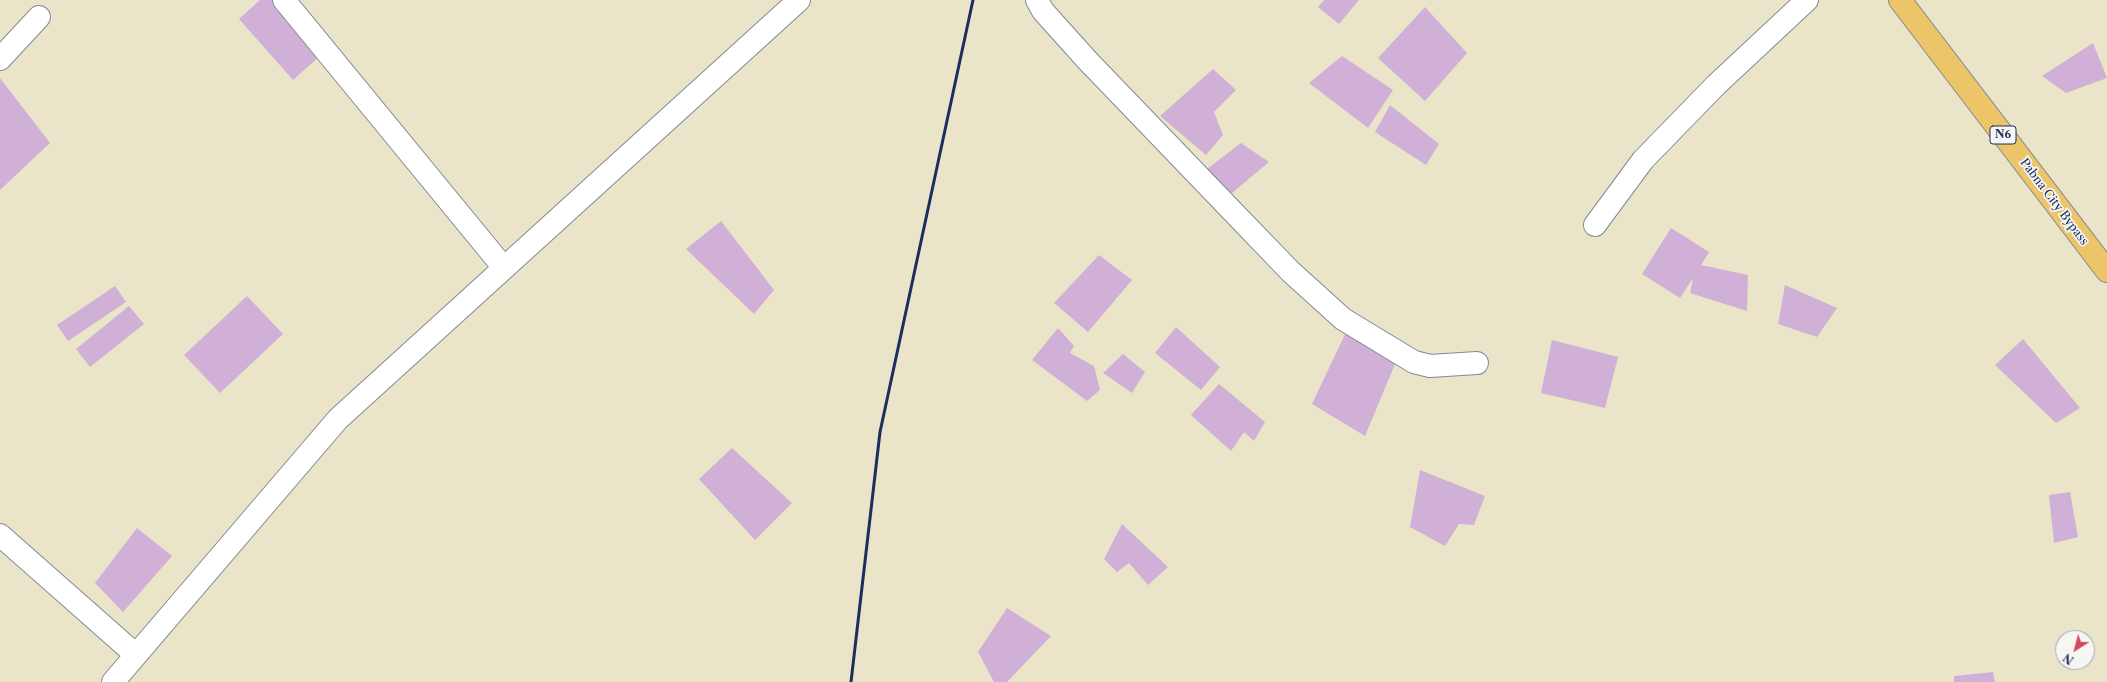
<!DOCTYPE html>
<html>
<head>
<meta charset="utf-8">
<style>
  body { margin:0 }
  #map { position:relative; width:2107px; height:682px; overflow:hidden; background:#eae5c9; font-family:"Libre Caslon Text",serif }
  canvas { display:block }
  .north { position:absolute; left:2055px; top:630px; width:40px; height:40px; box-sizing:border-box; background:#f6f6f2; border:1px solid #9ea6b7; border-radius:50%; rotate:216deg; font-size:11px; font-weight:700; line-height:16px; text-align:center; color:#1b2f5e }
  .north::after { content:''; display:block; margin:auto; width:14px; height:18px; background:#d1495b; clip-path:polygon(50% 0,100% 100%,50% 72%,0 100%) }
</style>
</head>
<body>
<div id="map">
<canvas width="2107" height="682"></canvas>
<div class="north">N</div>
</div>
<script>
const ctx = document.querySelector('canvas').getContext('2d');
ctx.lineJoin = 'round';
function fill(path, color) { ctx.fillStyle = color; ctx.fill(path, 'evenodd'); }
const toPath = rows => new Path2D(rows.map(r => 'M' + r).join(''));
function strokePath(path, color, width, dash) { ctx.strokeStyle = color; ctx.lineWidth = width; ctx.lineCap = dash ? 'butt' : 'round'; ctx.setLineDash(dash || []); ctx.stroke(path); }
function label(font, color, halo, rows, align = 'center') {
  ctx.font = font + ' "Libre Caslon Text",serif'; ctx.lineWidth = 3.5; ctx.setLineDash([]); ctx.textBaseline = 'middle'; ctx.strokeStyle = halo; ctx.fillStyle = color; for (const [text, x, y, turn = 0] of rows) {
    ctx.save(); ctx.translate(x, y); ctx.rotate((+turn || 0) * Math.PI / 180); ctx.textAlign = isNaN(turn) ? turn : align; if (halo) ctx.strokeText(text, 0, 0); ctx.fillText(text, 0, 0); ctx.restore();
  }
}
const building = toPath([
  [260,0,272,0,321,55,293,80,239,19],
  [1324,0,1359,0,1339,24,1318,7],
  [1425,7,1467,53,1425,101,1378,58],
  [2093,43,2107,78,2066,93,2042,76],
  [1342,56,1393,90,1368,128,1309,83],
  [1213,69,1236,90,1214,112,1223,135,1206,155,1160,116],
  [0,78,50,143,0,190],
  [1390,105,1439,144,1426,165,1375,132],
  [1241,143,1269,162,1232,193,1203,172],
  [721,221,774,290,754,314,686,249],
  [1671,228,1709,252,1701,265,1748,275,1747,311,1690,293,1693,278,1680,298,1642,274],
  [1099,255,1132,280,1088,332,1054,303],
  [1785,285,1837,308,1817,337,1778,324],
  [115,286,126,302,68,341,57,325],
  [247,296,283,334,220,393,184,355],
  [129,306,144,324,90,367,76,349],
  [1176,327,1220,367,1201,390,1155,353],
  [1058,328,1074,346,1070,353,1094,366,1100,390,1087,401,1032,360],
  [1346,332,1395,364,1365,436,1312,404],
  [2023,339,2080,408,2056,423,1995,365],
  [1552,340,1618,357,1605,408,1541,393],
  [1123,354,1145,372,1132,393,1103,373],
  [1219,384,1265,422,1254,441,1244,432,1231,451,1191,415],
  [732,448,792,503,755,540,699,479],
  [1420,470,1485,496,1474,525,1459,524,1445,546,1410,527],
  [2070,492,2078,537,2054,543,2049,495],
  [1122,524,1168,567,1148,585,1129,563,1117,572,1104,559],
  [137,528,172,556,123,612,95,583],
  [1007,608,1051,636,1007,682,994,682,978,652],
  [1993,672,1995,682,1954,682,1954,676]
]);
const minor = toPath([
  [284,0,504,268],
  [1037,0,1043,11,1087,60,1237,216,1291,272,1343,319,1414,362,1430,366,1477,363],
  [0,59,39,17],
  [1595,225,1643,160,1716,85,1807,0],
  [0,535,136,655],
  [113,682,338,419,799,0]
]);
const trunk = toPath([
  [1900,0,2107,271]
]);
const rail = toPath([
  [851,682,880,432,973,0]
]);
const shields = [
  [2003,135,26]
];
const shieldNames = [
  ["N6",2003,135]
];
const streetNames = [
  ["Pabna City Bypass",2054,202,53]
];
fill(building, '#d0b0d6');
strokePath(minor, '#828a94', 24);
strokePath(trunk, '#828a94', 24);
strokePath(minor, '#fff', 22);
strokePath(trunk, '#edc569', 22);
strokePath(rail, '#1b2f5e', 3);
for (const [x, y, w] of shields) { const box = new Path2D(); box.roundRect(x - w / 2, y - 9, w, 18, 3); ctx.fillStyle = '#f6f6f2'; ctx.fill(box); strokePath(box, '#1b2f5e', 1); }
label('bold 11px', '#1b2f5e', null, shieldNames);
label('12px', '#1b2f5e', '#f6f6f2', streetNames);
</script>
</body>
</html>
